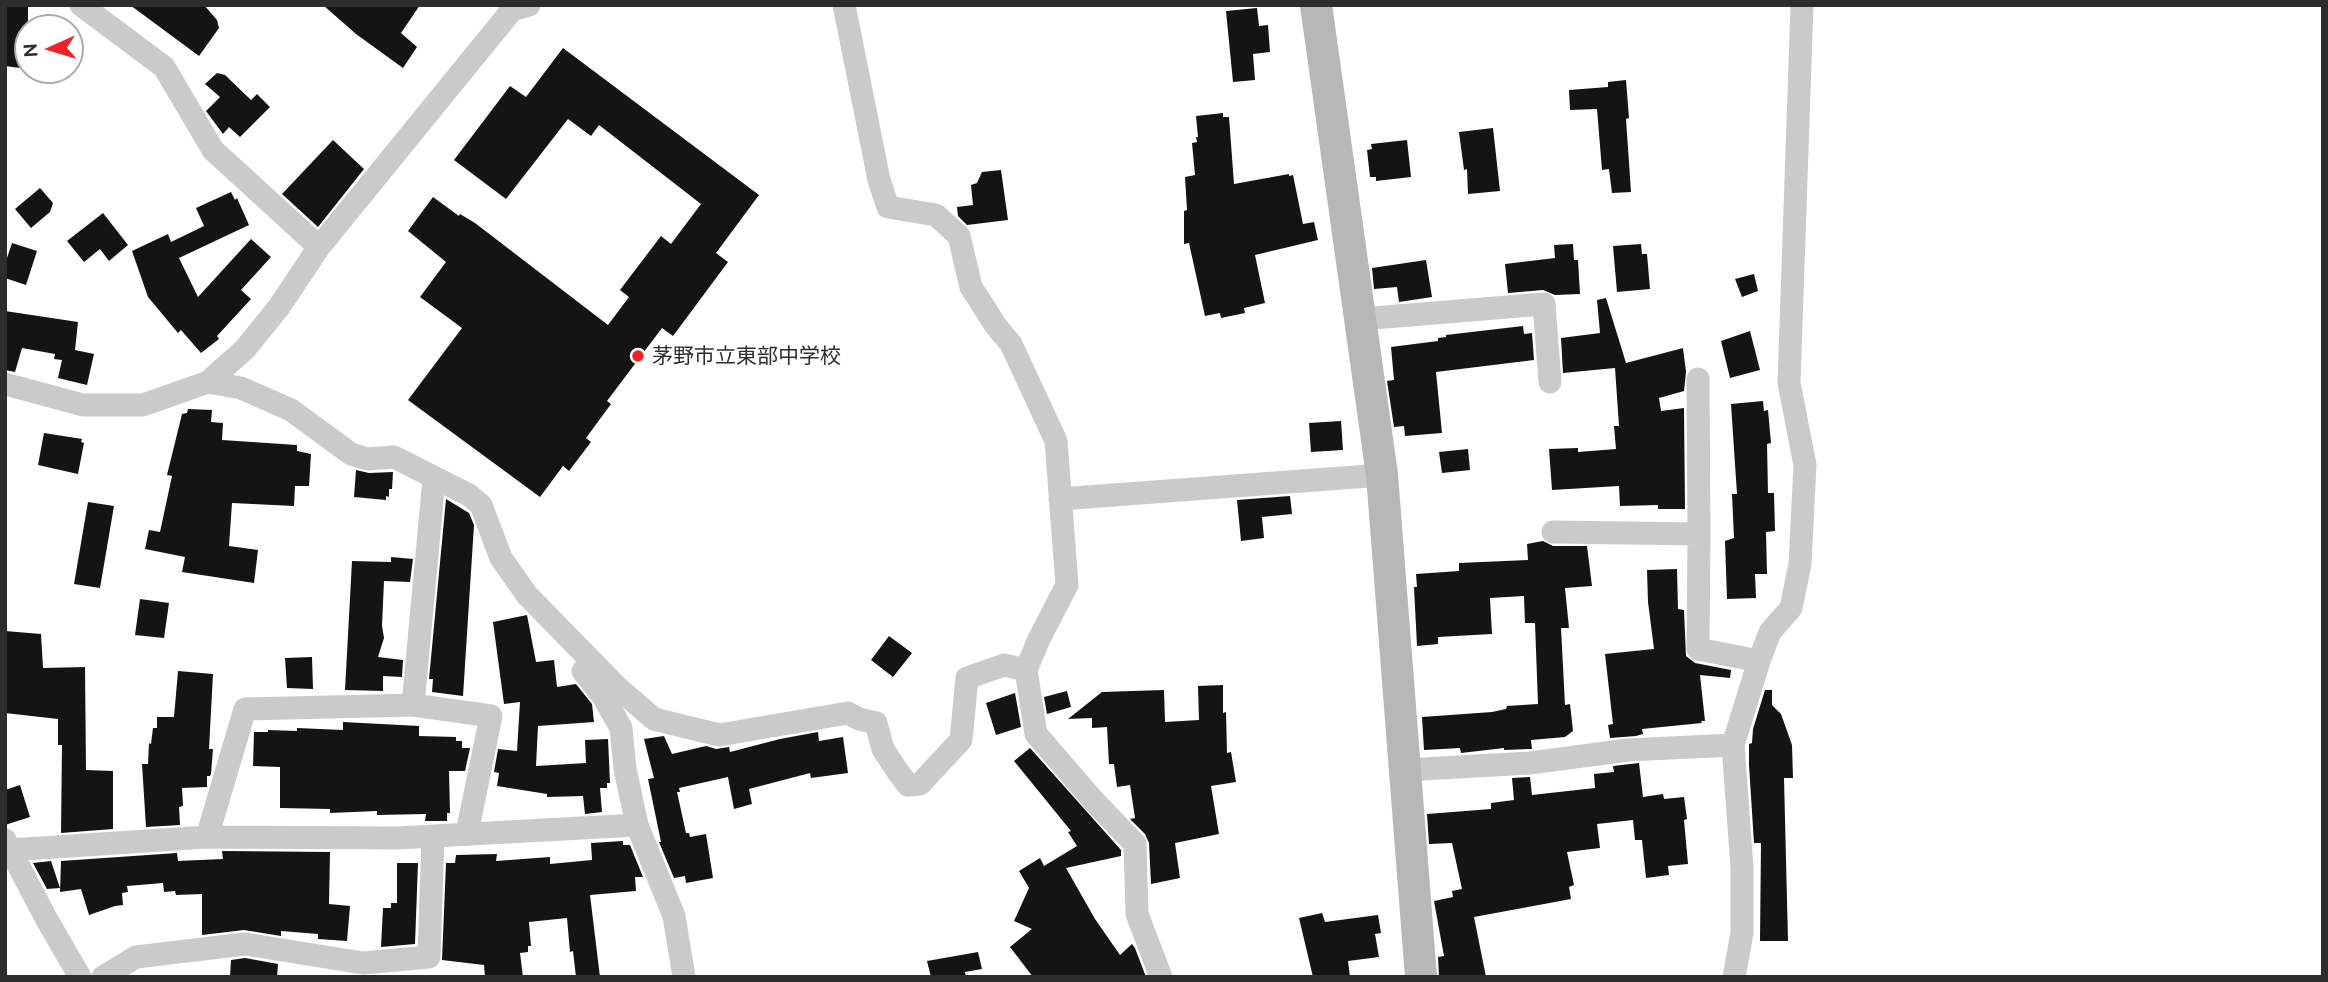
<!DOCTYPE html>
<html>
<head>
<meta charset="utf-8">
<style>
  body { margin:0 }
  #map { position:relative; width:2328px; height:982px; overflow:hidden; background:#fff; font-family:Ubuntu,sans-serif }
  canvas { display:block }
  .frame { position:absolute; inset:0; border:7px solid #2d2d2d; pointer-events:none }
  .north { position:absolute; left:14px; top:14px; width:70px; height:70px; box-sizing:border-box; background:#fff; border:2px solid #ababab; border-radius:50%; rotate:266deg; font-size:19px; font-weight:700; line-height:28px; text-align:center; color:#2d2d2d }
  .north::after { content:''; display:block; margin:auto; width:24px; height:32px; background:#ee2429; clip-path:polygon(50% 0,100% 100%,50% 72%,0 100%) }
</style>
</head>
<body>
<div id="map">
<canvas width="2328" height="982"></canvas>
<div class="frame"></div>
<div class="north">N</div>
</div>
<script>
const ctx = document.querySelector('canvas').getContext('2d');
ctx.lineJoin = 'round';
function fill(path, color) { ctx.fillStyle = color; ctx.fill(path, 'evenodd'); }
const toPath = rows => new Path2D(rows.map(r => 'M' + r).join(''));
function strokePath(path, color, width, dash) { ctx.strokeStyle = color; ctx.lineWidth = width; ctx.lineCap = dash ? 'butt' : 'round'; ctx.setLineDash(dash || []); ctx.stroke(path); }
function label(font, color, halo, rows, align = 'center') {
  ctx.font = font + ' Ubuntu,"Noto Sans JP",sans-serif'; ctx.lineWidth = 7; ctx.setLineDash([]); ctx.textBaseline = 'middle'; ctx.strokeStyle = halo; ctx.fillStyle = color; for (const [text, x, y, turn = 0] of rows) {
    ctx.save(); ctx.translate(x, y); ctx.rotate((+turn || 0) * Math.PI / 180); ctx.textAlign = isNaN(turn) ? turn : align; if (halo) ctx.strokeText(text, 0, 0); ctx.fillText(text, 0, 0); ctx.restore();
  }
}
const building = toPath([
  [5,5,28,5,28,69,5,66],
  [130,5,204,5,217,20,219,28,199,56],
  [323,5,420,5,401,33,417,47,403,68,356,34],
  [1257,8,1259,26,1268,25,1270,52,1253,54,1255,80,1233,82,1226,11],
  [563,48,759,195,716,253,728,262,673,336,662,328,607,401,611,404,586,438,591,442,569,471,563,466,540,497,408,400,462,328,420,297,446,262,408,231,433,197,459,216,460,214,475,223,608,325,629,297,620,290,661,236,671,244,701,204,599,125,591,136,568,119,506,199,454,160,510,86,526,97],
  [217,73,225,75,251,100,257,94,270,107,240,137,229,127,223,134,206,111,220,97,205,84],
  [1626,80,1629,118,1626,119,1631,192,1612,193,1609,169,1602,170,1597,109,1570,110,1569,90,1608,87,1608,82],
  [1223,113,1223,117,1229,117,1234,184,1289,174,1289,176,1293,175,1303,224,1314,222,1318,240,1255,255,1265,303,1244,308,1245,313,1221,318,1220,313,1205,316,1189,243,1184,244,1184,211,1187,210,1185,177,1195,175,1192,143,1197,142,1196,137,1198,137,1196,116],
  [1493,128,1500,191,1468,194,1467,169,1464,170,1459,132],
  [333,140,364,169,318,227,282,194],
  [1407,140,1411,177,1376,181,1376,177,1370,177,1367,150,1372,149,1371,144],
  [1001,170,1008,220,967,225,958,216,957,207,973,205,971,185,977,183,982,172],
  [40,188,53,203,50,212,31,228,15,209],
  [231,192,235,200,237,198,249,225,179,258,198,297,251,239,271,257,241,290,251,299,217,336,219,339,201,353,181,330,178,333,148,297,132,251,168,234,171,242,204,226,196,208],
  [103,213,128,245,109,261,100,249,84,262,67,241],
  [12,243,37,251,26,285,5,278,5,264],
  [1573,244,1574,260,1578,260,1580,294,1555,295,1543,290,1508,293,1505,264,1555,258,1554,245],
  [1641,244,1642,254,1647,254,1650,289,1617,292,1613,246],
  [1426,260,1432,297,1399,302,1397,287,1374,289,1372,268],
  [1754,274,1758,291,1742,297,1735,279],
  [1606,298,1626,363,1683,348,1686,372,1684,391,1659,398,1661,411,1684,408,1685,509,1658,509,1658,505,1620,506,1619,486,1552,490,1549,449,1578,448,1578,452,1616,449,1614,426,1619,426,1615,368,1563,373,1561,338,1600,333,1597,300],
  [5,311,78,322,75,350,94,354,87,385,58,378,62,360,54,359,55,354,22,348,15,372,5,370],
  [1523,326,1524,334,1532,333,1534,360,1436,372,1442,433,1405,436,1404,426,1394,427,1387,381,1394,380,1391,347,1438,341,1438,338,1446,337,1446,335],
  [1750,331,1760,370,1730,378,1721,341],
  [1763,401,1764,411,1768,410,1771,443,1767,444,1768,493,1774,493,1775,531,1766,532,1767,574,1755,574,1756,598,1727,599,1725,541,1734,538,1732,494,1737,494,1731,404],
  [188,409,212,410,211,422,223,423,222,440,297,445,297,451,311,454,309,486,295,486,294,506,232,503,229,546,258,550,254,583,182,572,185,557,145,549,149,530,160,532,172,476,167,475,182,414,187,413],
  [1341,421,1343,450,1311,452,1309,423],
  [44,433,82,439,81,442,84,443,78,474,38,465],
  [1468,449,1470,470,1442,473,1439,452],
  [356,470,369,473,393,472,392,489,389,489,389,497,386,496,386,500,354,497],
  [1290,496,1292,514,1262,517,1264,538,1241,541,1237,500],
  [446,499,469,513,474,525,463,696,432,692,433,679,429,679],
  [88,502,114,506,100,588,74,584],
  [1543,541,1553,546,1587,546,1592,586,1565,588,1569,628,1561,628,1565,705,1570,704,1573,731,1565,737,1531,740,1532,749,1529,749,1504,750,1504,748,1461,753,1460,748,1424,750,1422,717,1492,712,1506,709,1507,706,1538,704,1535,623,1525,623,1524,596,1490,598,1492,634,1438,637,1438,644,1417,646,1414,587,1417,587,1416,574,1459,571,1459,563,1528,560,1527,544],
  [391,557,413,559,410,582,384,581,382,626,384,638,378,657,403,660,402,677,383,676,383,691,345,690,352,561,391,562],
  [1677,569,1678,609,1684,610,1686,656,1695,663,1731,670,1730,678,1700,675,1705,721,1701,721,1702,723,1642,729,1643,734,1636,736,1610,738,1608,725,1613,724,1605,654,1654,649,1648,602,1647,570],
  [140,599,169,603,164,638,135,635],
  [527,615,536,662,554,660,557,687,576,684,592,704,594,722,538,726,536,766,586,763,585,740,608,739,610,783,607,783,607,788,600,788,602,812,585,814,583,796,547,797,547,794,497,786,499,773,494,772,498,749,517,751,520,702,504,704,493,622],
  [5,631,41,634,43,668,85,667,86,770,113,771,113,829,61,833,62,745,58,745,58,719,5,713],
  [889,636,912,653,893,677,871,660],
  [312,657,313,689,287,688,285,658],
  [178,671,213,674,209,749,213,749,211,774,210,776,207,776,207,787,182,788,183,806,179,807,180,825,146,827,142,764,148,764,149,743,151,744,153,728,157,728,157,717,174,717],
  [1223,685,1223,713,1226,712,1227,753,1231,752,1236,782,1211,786,1219,834,1175,843,1180,878,1151,884,1149,843,1145,834,1130,819,1135,818,1130,785,1117,787,1114,764,1109,764,1107,727,1092,728,1092,718,1068,719,1102,692,1164,690,1165,722,1199,720,1198,686],
  [1765,690,1772,690,1772,705,1781,714,1792,745,1793,778,1784,778,1788,941,1760,941,1761,843,1754,843,1749,765,1749,744,1752,743,1753,729],
  [1067,691,1071,707,1047,714,1044,697],
  [1015,693,1021,727,996,735,986,703],
  [343,722,419,726,419,736,456,737,456,741,462,741,462,748,470,748,465,771,449,771,450,813,447,813,447,821,425,821,426,814,377,815,377,811,330,813,330,809,280,808,280,767,253,766,254,732,268,732,268,730,297,731,297,728,343,730],
  [818,732,819,741,843,737,848,773,811,778,810,773,749,789,752,804,734,809,728,777,679,788,680,792,677,792,686,833,689,833,690,837,706,834,713,878,686,883,685,876,674,878,659,842,661,842,648,779,654,778,644,739,664,736,672,754,706,746,716,749,729,747,730,752,780,739],
  [1030,748,1121,850,1121,856,1066,868,1095,919,1120,955,1132,944,1135,948,1146,977,1033,977,1010,947,1032,929,1014,921,1029,888,1019,871,1040,858,1044,866,1077,846,1068,832,1071,831,1014,761],
  [1639,763,1643,797,1663,794,1664,799,1684,797,1687,819,1684,820,1688,864,1668,866,1669,875,1646,878,1642,840,1635,840,1633,820,1597,824,1600,848,1567,852,1574,885,1569,887,1571,899,1474,917,1486,977,1439,977,1438,957,1444,956,1434,901,1453,897,1452,891,1462,889,1452,843,1429,844,1427,814,1491,809,1491,803,1514,800,1512,778,1530,777,1532,795,1595,788,1594,774,1614,772,1613,766],
  [20,785,30,817,5,825,5,790],
  [623,841,623,845,630,845,643,877,635,877,636,891,590,895,600,977,576,977,573,951,570,952,567,918,529,922,531,946,528,946,528,952,520,953,523,977,485,977,484,965,442,960,446,863,455,863,456,855,497,854,496,861,550,857,550,864,592,860,591,843],
  [222,851,330,852,329,904,350,906,347,941,318,939,318,934,281,931,281,936,244,930,202,935,202,894,176,895,175,891,164,892,163,883,127,886,128,892,122,893,123,905,115,906,89,915,81,889,60,892,61,861,177,853,178,861,223,859],
  [51,861,60,888,47,889,33,863],
  [397,863,418,863,415,944,381,947,383,908,391,908,391,903,397,903],
  [1322,913,1325,922,1378,915,1381,933,1375,934,1379,957,1348,961,1350,977,1313,977,1299,918],
  [978,952,982,969,965,972,966,977,931,977,927,961],
  [245,958,278,964,277,977,230,977,231,960]
]);
const street = toPath([
  [81,5,164,67,213,150,319,247],
  [844,5,879,180,888,207,936,215,959,236,971,287,996,326,1011,344,1056,441,1067,585,1039,639,1026,670,1036,734,1093,800,1135,844,1137,914,1161,977],
  [1361,319,1544,304,1550,382],
  [1698,379,1699,534],
  [208,382,241,388,291,410,351,454,368,459,394,457,469,495,481,505,501,558,527,595,618,688,654,719,719,735,848,713,859,719,876,723,883,749,898,772,908,785,920,784,961,740,967,678,1004,665,1026,670],
  [5,384,83,405,143,405,208,382,245,349,279,307,319,247,512,10,529,5],
  [1060,499,1382,475],
  [1553,532,1699,534,1698,649,1759,661,1733,745,1742,868,1742,933,1734,977],
  [1759,661,1770,632,1791,608,1800,564,1805,465,1789,383,1802,5],
  [583,671,603,696,621,728,625,769,637,825,674,916,684,977],
  [413,705,434,479],
  [1405,770,1530,763,1628,750,1733,745],
  [207,837,245,709,413,705,491,716,467,833],
  [5,840,47,920,80,977],
  [10,850,207,837,397,838,637,825],
  [103,977,136,957,245,944,363,963,429,957,433,836]
]);
const secondary = toPath([
  [1316,5,1382,475,1421,977]
]);
const markers = [
  [638,356,7,"#ee2429"]
];
const poiNames = [
  ["茅野市立東部中学校",652,356]
];
fill(building, '#141414');
strokePath(street, '#cacaca', 23);
strokePath(secondary, '#b7b7b7', 32);
for (const [x, y, r, color] of markers) { const dot = new Path2D(); dot.arc(x, y, r, 0, 2 * Math.PI); ctx.fillStyle = color; ctx.fill(dot); strokePath(dot, '#fff', 2.5); }
label('21px', '#2d2d2d', '#fff', poiNames, 'left');
</script>
</body>
</html>
